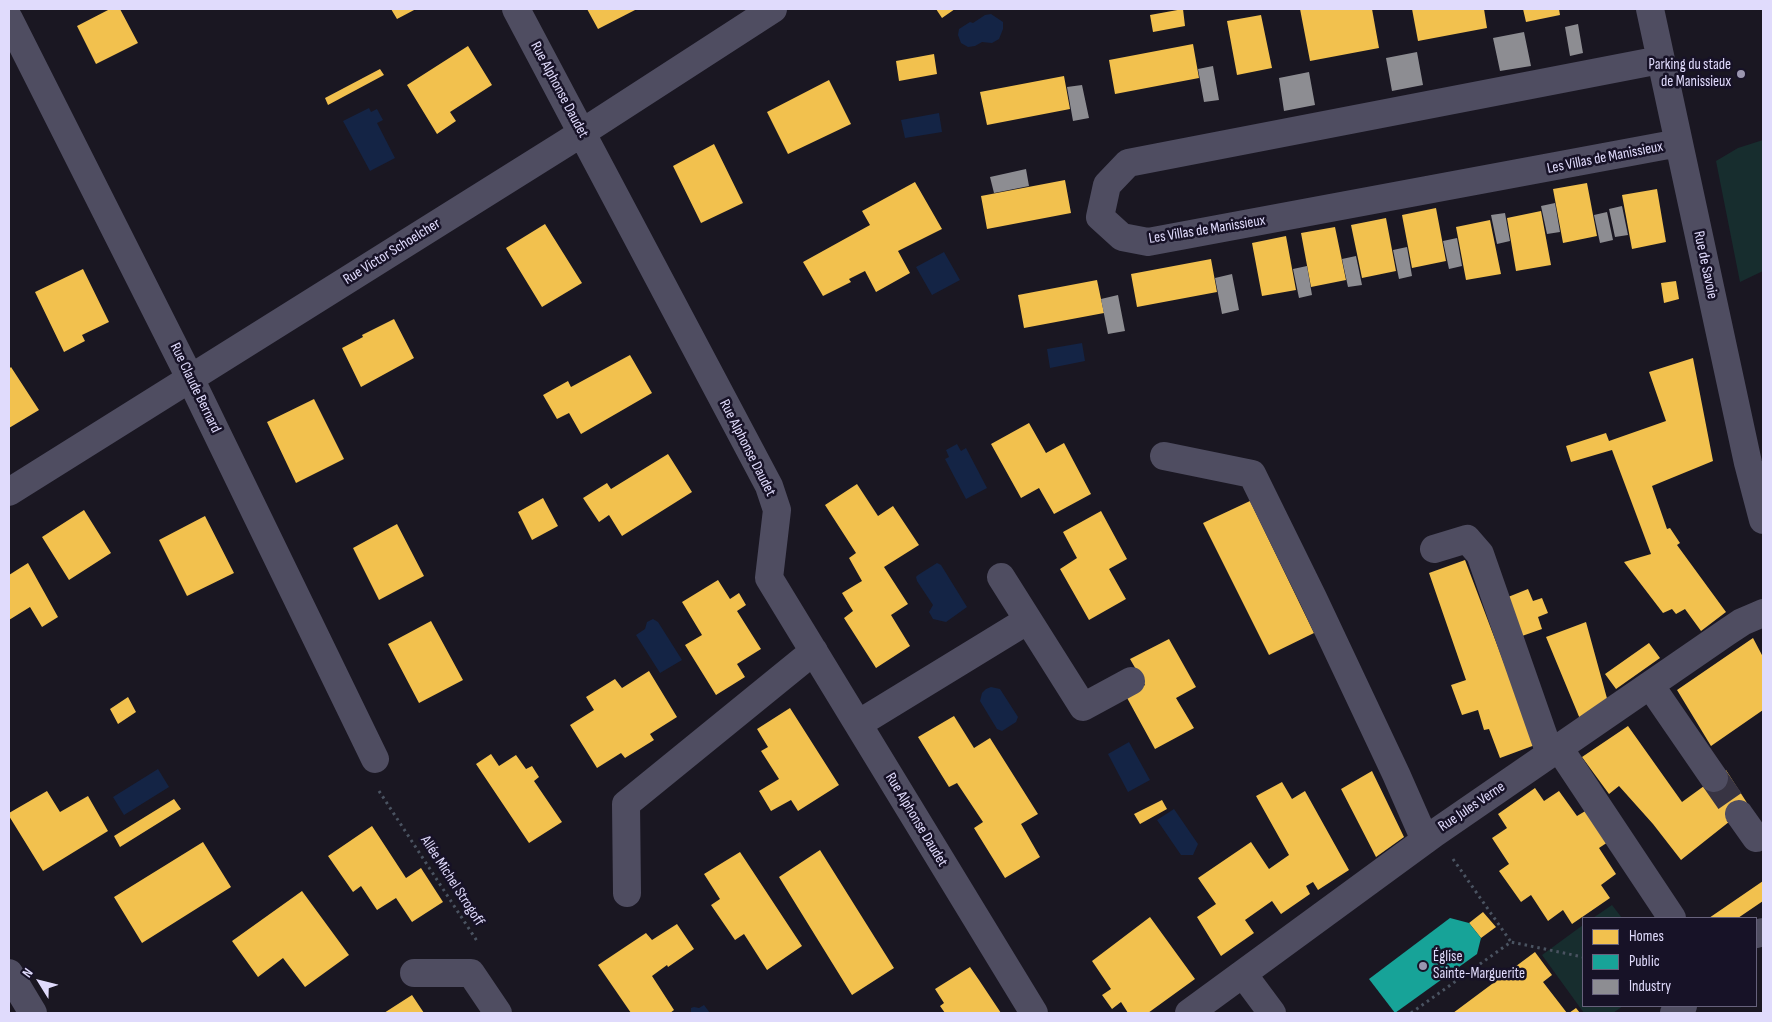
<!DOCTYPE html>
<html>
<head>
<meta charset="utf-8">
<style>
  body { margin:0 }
  #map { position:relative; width:1772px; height:1022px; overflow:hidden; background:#1a1722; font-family:"Sofia Sans Condensed",sans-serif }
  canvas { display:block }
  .frame { position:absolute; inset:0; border:10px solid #e0dbfc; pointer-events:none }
  .legend { position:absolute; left:1582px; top:917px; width:175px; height:90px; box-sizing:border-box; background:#171227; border:1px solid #67627c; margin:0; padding:6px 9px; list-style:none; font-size:15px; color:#e0dbfc }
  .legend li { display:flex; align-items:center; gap:10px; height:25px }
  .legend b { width:25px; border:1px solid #67627c }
  .north { position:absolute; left:15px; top:957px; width:50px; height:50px; -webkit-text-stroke:4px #171227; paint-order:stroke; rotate:306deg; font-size:14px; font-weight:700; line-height:20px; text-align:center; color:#e0dbfc }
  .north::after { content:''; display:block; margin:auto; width:18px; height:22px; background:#e0dbfc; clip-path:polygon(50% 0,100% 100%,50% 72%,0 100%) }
</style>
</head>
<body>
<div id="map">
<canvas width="1772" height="1022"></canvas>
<div class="frame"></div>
<ul class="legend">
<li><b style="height:14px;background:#f2c14e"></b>Homes</li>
<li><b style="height:14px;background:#17a398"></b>Public</li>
<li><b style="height:14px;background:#8d8d92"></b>Industry</li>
</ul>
<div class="north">N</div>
</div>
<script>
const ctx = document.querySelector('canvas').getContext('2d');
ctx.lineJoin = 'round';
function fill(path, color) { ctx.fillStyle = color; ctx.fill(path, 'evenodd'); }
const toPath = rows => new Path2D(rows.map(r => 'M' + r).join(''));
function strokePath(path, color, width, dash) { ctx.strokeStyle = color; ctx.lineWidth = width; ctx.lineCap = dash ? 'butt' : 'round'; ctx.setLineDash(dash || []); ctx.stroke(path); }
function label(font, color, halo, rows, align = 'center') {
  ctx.font = font + ' "Sofia Sans Condensed",sans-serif'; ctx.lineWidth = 5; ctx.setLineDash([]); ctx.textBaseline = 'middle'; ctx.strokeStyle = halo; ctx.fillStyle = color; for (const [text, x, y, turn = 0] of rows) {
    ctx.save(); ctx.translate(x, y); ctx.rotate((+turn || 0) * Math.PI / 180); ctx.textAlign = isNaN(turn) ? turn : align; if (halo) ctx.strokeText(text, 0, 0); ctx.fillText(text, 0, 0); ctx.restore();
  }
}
const green = toPath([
  [1763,140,1763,271,1740,282,1716,161,1738,148],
  [1612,905,1622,918,1593,918],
  [1583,925,1583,1006,1623,1006,1613,1013,1584,1013,1542,955]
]);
const water = toPath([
  [991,14,1003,22,1003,29,999,39,992,43,982,42,975,46,968,47,961,43,958,35,959,29,970,22,973,23,985,15],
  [369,108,371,112,377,109,383,120,377,123,395,158,370,171,343,121],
  [939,113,942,132,905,138,901,120],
  [944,252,960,280,932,295,916,267],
  [1082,343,1085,361,1050,368,1047,349],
  [957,444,961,451,966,448,987,488,966,499,945,459,949,457,946,450],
  [937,563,941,565,967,607,946,622,933,619,929,612,933,605,917,581,916,577,918,575],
  [653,619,658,622,682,660,660,673,636,635,645,629,647,622],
  [991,687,1000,689,1018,717,1016,722,1002,731,997,729,980,701,982,693,986,689],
  [1129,742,1150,780,1128,792,1108,754],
  [158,769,169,787,124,815,113,797],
  [1174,809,1198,844,1193,855,1181,855,1157,820],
  [704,1005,710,1013,691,1013,691,1008,694,1007,699,1008]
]);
const homes = toPath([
  [110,9,120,9,138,43,96,64,77,26],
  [391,9,416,9,397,19],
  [587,9,637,9,598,29],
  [936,9,955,9,942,18],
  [1183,9,1185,26,1153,32,1150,15],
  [1300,9,1372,9,1379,48,1310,61],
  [1412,9,1484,9,1487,28,1418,41],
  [1523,9,1559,9,1560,15,1526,22],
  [1261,15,1272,68,1237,75,1227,21],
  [1193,44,1199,78,1115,94,1109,60],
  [468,46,492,85,450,112,456,121,437,134,407,85],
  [934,54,937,74,899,81,896,61],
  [380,69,384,75,328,105,325,98],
  [1064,76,1070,109,987,125,980,92],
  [829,80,851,124,788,154,767,112],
  [714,144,743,203,701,223,673,166],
  [1065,180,1071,213,987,229,981,196],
  [915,182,942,229,898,251,910,273,876,292,865,271,849,279,851,282,823,296,803,262,870,225,862,211],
  [1587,183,1597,236,1563,243,1553,189],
  [1657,189,1666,242,1632,249,1622,195],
  [1436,208,1446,261,1412,268,1402,215],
  [1541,211,1551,265,1516,271,1507,218],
  [1386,218,1396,271,1362,278,1351,225],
  [1490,220,1501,274,1466,280,1456,227],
  [545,224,582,283,542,307,506,248],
  [1335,227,1346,280,1311,287,1301,233],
  [1286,236,1296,290,1262,296,1252,243],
  [1211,259,1217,292,1137,307,1131,274],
  [83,269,109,322,82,335,85,341,64,352,35,292],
  [1097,280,1104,313,1024,328,1018,295],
  [1676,281,1679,299,1664,303,1661,283],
  [394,319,414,358,361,387,342,348,363,337,362,335],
  [630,355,652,393,581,434,569,413,557,419,543,395,568,381,571,387],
  [1693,358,1713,461,1652,486,1667,529,1670,528,1680,543,1677,545,1726,612,1701,631,1685,609,1676,614,1672,609,1663,613,1624,562,1651,554,1612,450,1571,462,1566,446,1606,433,1609,441,1666,421,1649,372],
  [11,367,39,410,9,428,9,369],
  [314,399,344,459,296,483,267,422],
  [1029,423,1046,453,1064,443,1091,494,1054,514,1039,488,1021,498,991,444],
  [668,454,692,492,622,536,609,515,599,522,583,498,607,483,611,489],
  [857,484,878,516,893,506,919,545,884,567,908,604,891,615,910,646,876,668,844,618,853,611,842,593,862,581,849,558,856,553,825,505],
  [543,498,558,526,532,540,518,512],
  [1250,501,1314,633,1269,655,1203,523],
  [84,510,111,553,69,580,42,537],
  [1101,511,1127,559,1109,569,1126,599,1089,620,1060,569,1077,558,1063,532],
  [205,516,234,573,187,596,159,540],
  [397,524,424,576,379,600,353,548],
  [1465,560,1535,745,1500,758,1489,729,1484,730,1478,710,1462,715,1451,685,1466,680,1429,573],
  [28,563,58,617,42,627,30,607,9,620,9,575],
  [718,580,730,599,739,593,746,605,737,611,761,649,737,664,745,677,716,695,685,645,702,635,682,602],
  [1528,589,1533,601,1542,598,1548,613,1538,617,1542,629,1522,636,1508,597],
  [431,621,463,680,419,703,388,644],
  [1586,622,1608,702,1580,719,1546,637],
  [1753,638,1763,657,1763,710,1711,746,1677,690],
  [1169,639,1196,687,1176,698,1194,728,1155,749,1126,696,1145,685,1130,659],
  [1649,643,1660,658,1616,689,1605,674],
  [649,671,677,717,650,734,654,740,625,758,621,753,597,768,570,725,594,710,586,697,615,679,622,688],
  [128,697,136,712,118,724,110,709],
  [790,708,839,785,798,811,791,800,771,811,759,791,779,779,761,751,768,747,757,729],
  [954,716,974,748,990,738,1038,814,1021,824,1040,857,1005,878,974,828,983,822,957,783,949,787,918,737],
  [1628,726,1682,802,1726,770,1749,806,1681,860,1653,824,1619,786,1609,794,1582,757],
  [491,754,499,766,516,755,526,769,532,766,539,777,534,781,562,822,529,843,476,764],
  [1372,771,1404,837,1376,857,1341,789],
  [1282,782,1292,799,1305,791,1349,870,1318,890,1313,882,1306,886,1310,894,1281,914,1272,901,1245,920,1254,933,1221,956,1197,917,1216,904,1198,878,1251,842,1269,869,1289,855,1256,796],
  [1535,788,1544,801,1559,791,1577,816,1587,810,1608,842,1599,848,1616,874,1601,885,1610,898,1572,924,1563,910,1548,921,1531,895,1521,902,1499,871,1509,864,1492,838,1507,828,1498,814],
  [47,791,60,812,88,796,108,831,43,871,9,816,9,813],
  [174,799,181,809,120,847,114,836],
  [1162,800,1167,809,1140,824,1134,814],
  [372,826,406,878,421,868,443,902,412,922,396,898,377,910,361,886,353,892,328,856],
  [203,842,231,887,142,943,114,897],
  [820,850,894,968,852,995,779,877],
  [740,852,802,946,767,970,744,934,735,940,711,905,720,899,704,874],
  [1763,881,1763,901,1738,918,1709,918],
  [302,891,349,955,305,987,283,958,258,977,232,941],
  [1483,912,1496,927,1481,938,1469,923],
  [1150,917,1195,979,1148,1013,1128,1013,1121,1002,1112,1009,1102,995,1111,989,1092,961],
  [677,924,694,949,668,967,667,965,652,976,674,1010,670,1013,631,1013,598,965,646,933,652,940],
  [1535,952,1552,975,1543,982,1567,1013,1453,1013],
  [970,967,979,980,1001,1013,945,1013,940,1006,944,1003,935,989],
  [412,995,424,1013,384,1013],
  [1576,1008,1580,1013,1569,1013]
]);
const public = toPath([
  [1450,918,1469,923,1481,938,1477,954,1395,1013,1369,979]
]);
const industry = toPath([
  [1578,24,1583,53,1570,56,1565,27],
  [1524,32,1531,66,1500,71,1493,38],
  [1417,52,1423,85,1392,91,1386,58],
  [1213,66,1219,100,1204,102,1198,69],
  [1309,72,1315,105,1284,111,1279,78],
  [1082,85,1089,118,1073,121,1067,87],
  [1026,169,1029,186,994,193,990,177],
  [1555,203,1560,232,1547,234,1541,206],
  [1622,206,1628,235,1615,237,1609,209],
  [1607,212,1613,240,1600,243,1594,215],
  [1505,213,1510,241,1497,244,1491,215],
  [1457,238,1462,266,1449,269,1443,241],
  [1407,247,1412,276,1399,279,1393,250],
  [1356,256,1362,285,1348,287,1342,259],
  [1307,266,1312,295,1299,298,1293,269],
  [1232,274,1239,310,1222,314,1215,278],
  [1118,295,1125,331,1108,334,1101,299]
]);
const minorTunnel = toPath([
  [1714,778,1739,814]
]);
const path = toPath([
  [379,791,477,941],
  [1453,859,1511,942],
  [1411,1013,1511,942,1583,957]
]);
const minor = toPath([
  [516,9,769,486,777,510,769,578,1034,1013],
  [1650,9,1748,463,1763,520],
  [9,19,190,378,375,759],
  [1660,60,1128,163,1107,185,1100,217,1122,237,1148,242,1679,143],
  [1164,456,1252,474,1313,598,1396,774,1425,840],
  [9,492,566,143,773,9],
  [1434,549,1467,539,1480,554,1550,754],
  [1001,577,1083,707,1131,681],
  [1650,685,1714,778],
  [858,724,1028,620],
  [1559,748,1672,918],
  [1739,814,1756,838],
  [627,893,626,804,814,651],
  [1756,934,1763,932],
  [9,973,33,1013],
  [414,973,471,973,498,1013],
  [1243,974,1272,1013],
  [1189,1013,1435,833,1727,632,1742,622,1763,613],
  [1674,1013,1683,1006]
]);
const markers = [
  [1741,74,5,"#9b96b0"],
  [1423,966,5,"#9b96b0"]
];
const poiNames = [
  ["Parking du stade",1731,65],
  ["de Manissieux",1731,82],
  ["Église",1433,957,"left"],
  ["Sainte-Marguerite",1433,974,"left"]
];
const streetNames = [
  ["Rue Alphonse Daudet",559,90,62],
  ["Les Villas de Manissieux",1605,158,-11],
  ["Les Villas de Manissieux",1207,230,-9],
  ["Rue Victor Schoelcher",392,252,-32],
  ["Rue de Savoie",1705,265,78],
  ["Rue Claude Bernard",195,388,64],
  ["Rue Alphonse Daudet",747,448,63],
  ["Rue Jules Verne",1472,807,-34],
  ["Rue Alphonse Daudet",916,820,59],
  ["Allée Michel Strogoff",452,881,57]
];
fill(green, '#172d2e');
fill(water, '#142445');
fill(homes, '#f2c14e');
fill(public, '#17a398');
fill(industry, '#8d8d92');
strokePath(minorTunnel, '#383443', 28, [28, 14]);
strokePath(path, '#4a5361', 3, [2.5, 4]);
strokePath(minor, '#4f4d61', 28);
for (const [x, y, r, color] of markers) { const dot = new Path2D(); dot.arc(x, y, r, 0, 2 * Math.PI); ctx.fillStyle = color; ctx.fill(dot); strokePath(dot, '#171227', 2); }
label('15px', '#e0dbfc', '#171227', poiNames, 'right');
label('15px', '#e0dbfc', '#171227', streetNames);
</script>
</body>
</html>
